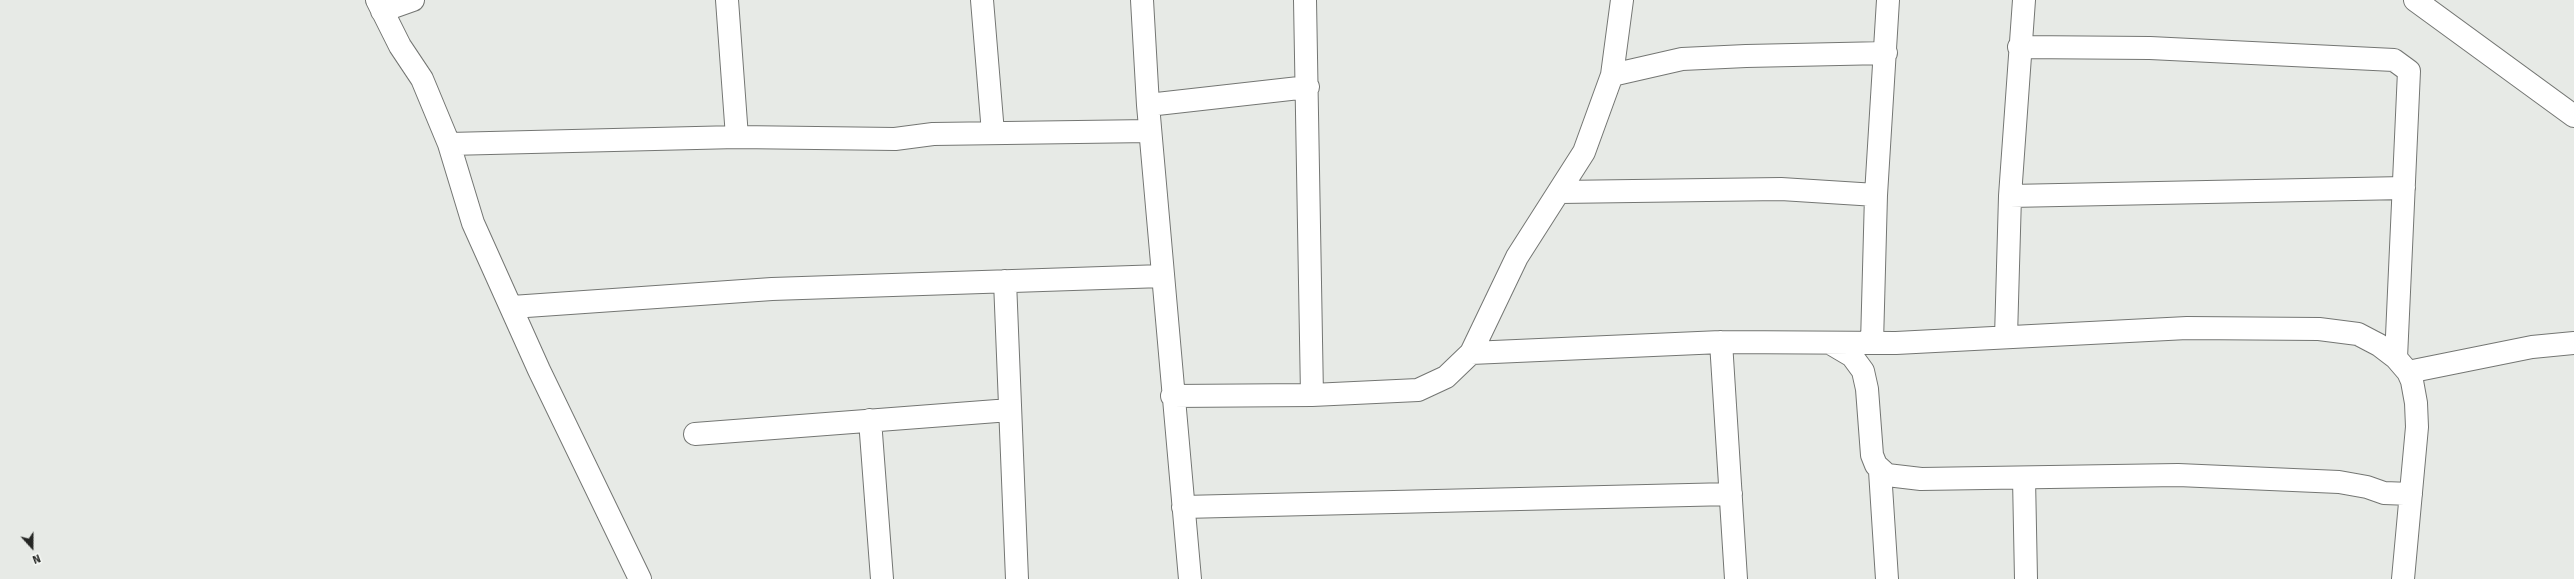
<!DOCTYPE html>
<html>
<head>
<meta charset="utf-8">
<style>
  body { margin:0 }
  #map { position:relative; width:2574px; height:579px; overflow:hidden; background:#e7eae6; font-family:Signika,sans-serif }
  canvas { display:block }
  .north { position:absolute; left:12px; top:527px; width:40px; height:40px; -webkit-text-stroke:3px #f4f7f3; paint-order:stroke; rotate:159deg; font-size:11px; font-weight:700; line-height:16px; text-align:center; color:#252624 }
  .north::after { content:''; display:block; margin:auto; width:14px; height:18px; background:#252624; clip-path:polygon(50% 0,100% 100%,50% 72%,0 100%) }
</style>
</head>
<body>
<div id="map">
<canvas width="2574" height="579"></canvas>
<div class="north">N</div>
</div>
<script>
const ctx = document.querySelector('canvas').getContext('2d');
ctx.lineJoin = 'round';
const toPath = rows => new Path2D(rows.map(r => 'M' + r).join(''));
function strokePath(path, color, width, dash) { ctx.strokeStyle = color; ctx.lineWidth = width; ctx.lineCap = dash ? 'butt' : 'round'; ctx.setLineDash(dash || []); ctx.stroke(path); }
const street = toPath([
  [377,0,400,46,422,79,449,144,473,223,539,370,640,579],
  [727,0,737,137,895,139,933,134,1150,131],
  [982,0,993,133],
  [1142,0,1148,105,1190,579],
  [1305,0,1312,395],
  [2415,0,2574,116],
  [382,11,413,0],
  [2019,47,2150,48,2394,60,2409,71,2396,358],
  [1612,75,1682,59,1746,56,1886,53],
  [1148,105,1308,87],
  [449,144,737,137],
  [1560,192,1781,189,1876,195],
  [2010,196,2404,188],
  [1005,281,1017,579],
  [512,307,772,289,1163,276],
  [2006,337,2010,196,2024,0],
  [1721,342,1736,579],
  [1830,343,1852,356,1863,371,1867,389,1872,455,1876,465,1887,475,1921,479,2178,475,2339,482,2367,487,2384,493,2411,494],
  [1872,343,1876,195,1888,0],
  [1471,353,1721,342,1896,343,2187,328,2319,329,2358,334,2379,345,2396,358,2408,372,2412,381,2416,403,2417,427,2403,579],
  [2408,372,2532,347,2574,343],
  [1172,396,1312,395,1418,390,1446,377,1471,353,1517,257,1584,152,1612,75,1622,0],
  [870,420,882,579],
  [695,434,1010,410],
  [1880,471,1887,579],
  [2024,478,2026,579],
  [1183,507,1731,494]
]);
strokePath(street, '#747673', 24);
strokePath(street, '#fff', 22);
</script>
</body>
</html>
